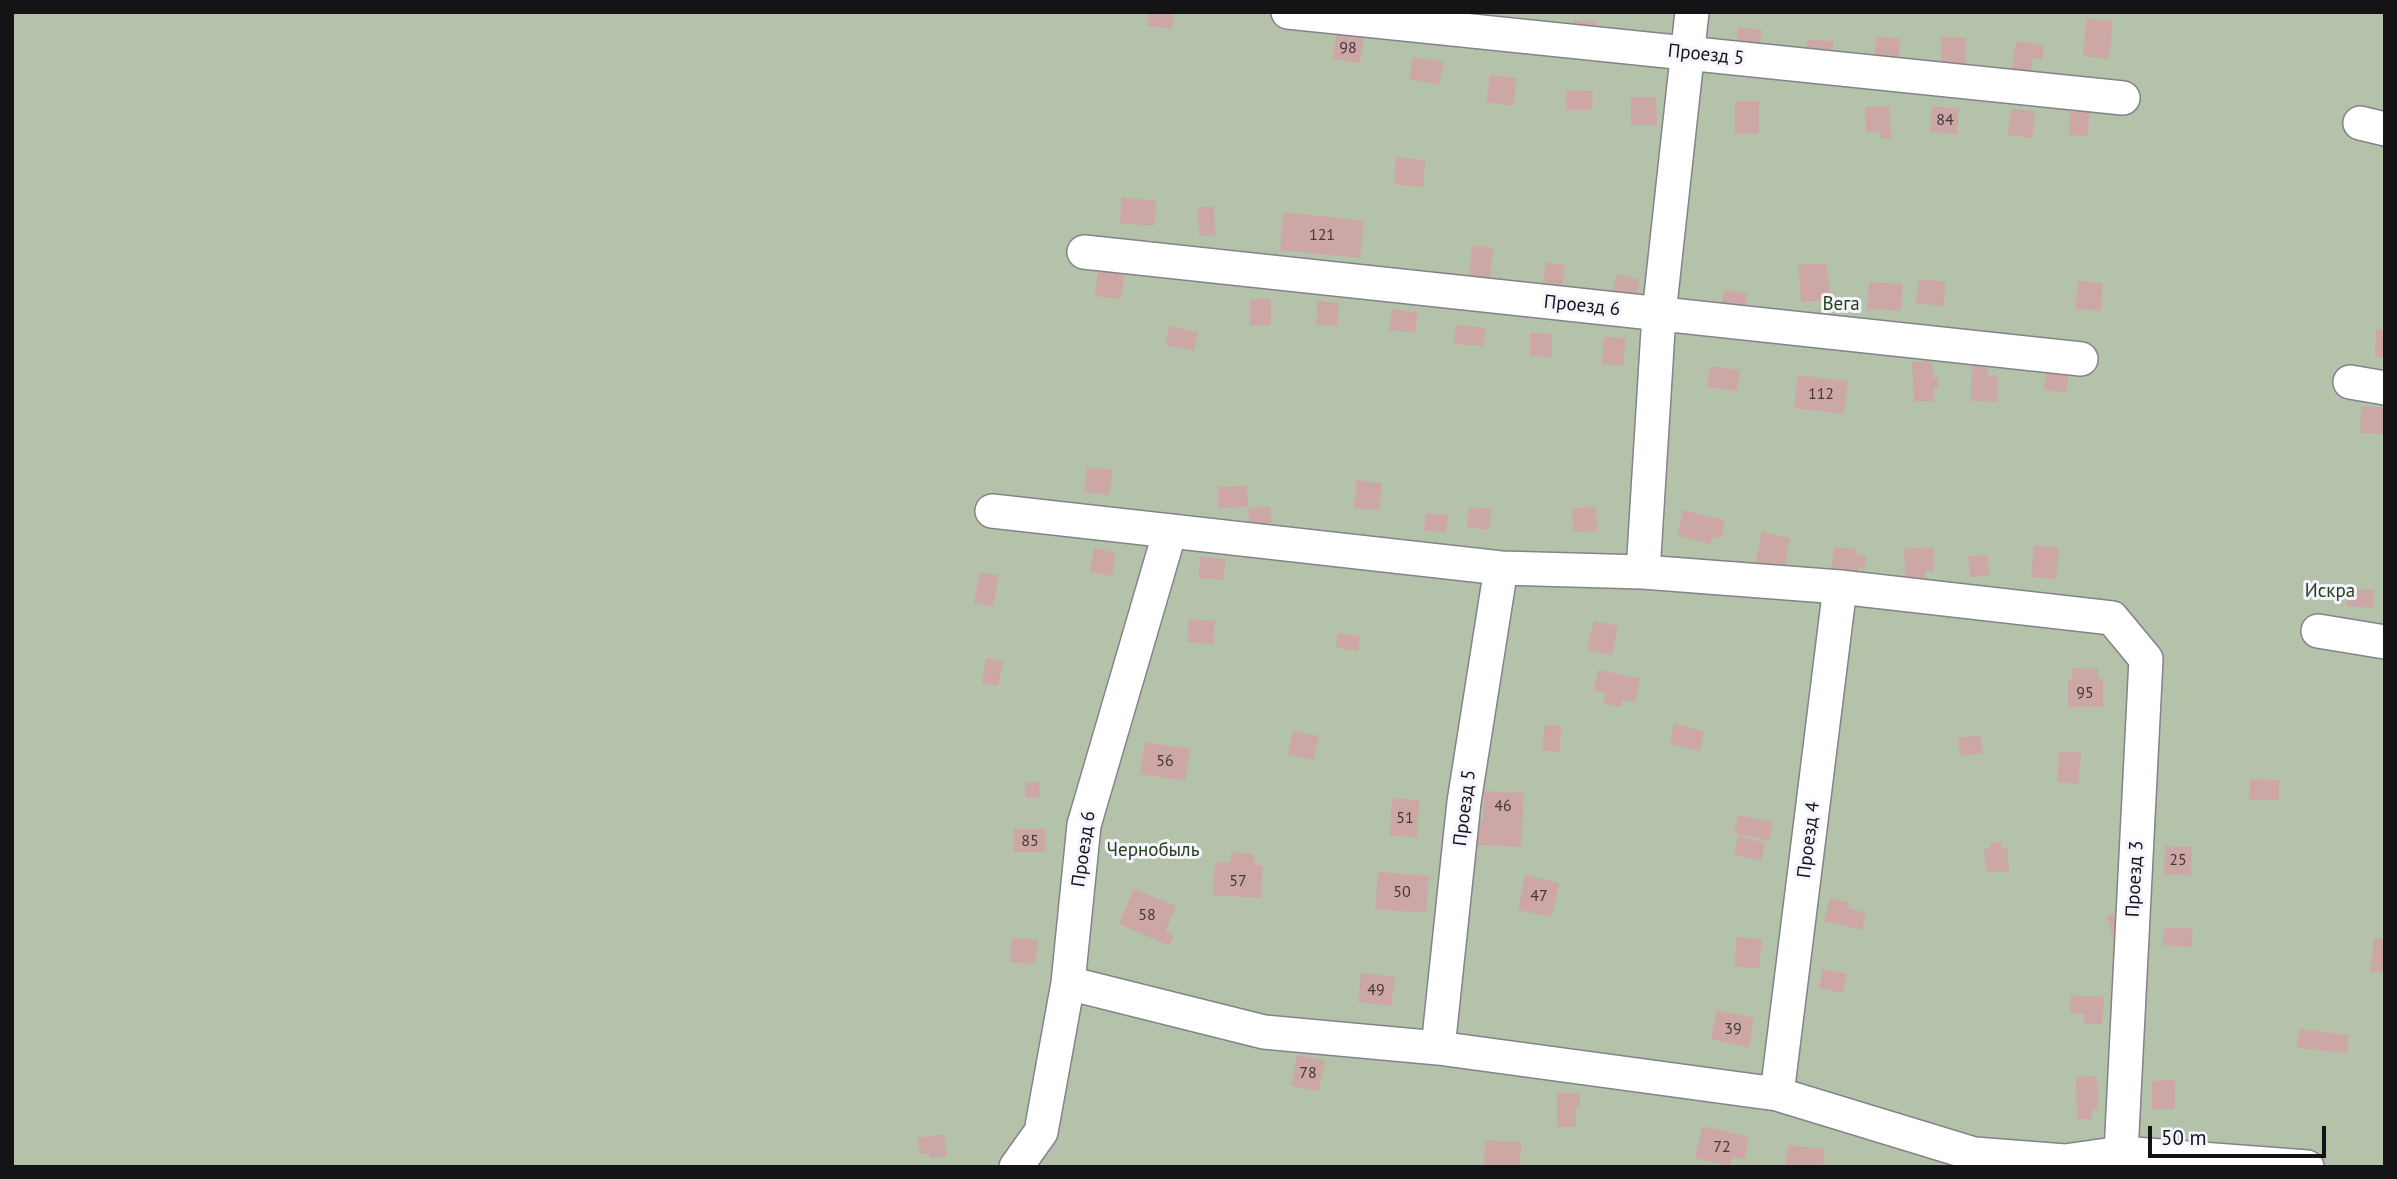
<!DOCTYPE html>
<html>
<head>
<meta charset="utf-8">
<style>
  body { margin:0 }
  #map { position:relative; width:2397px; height:1179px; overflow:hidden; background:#e7e8f1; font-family:"PT Sans",sans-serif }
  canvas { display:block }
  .frame { position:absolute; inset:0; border:14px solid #141417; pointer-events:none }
  .scale { position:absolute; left:2148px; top:1126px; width:178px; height:32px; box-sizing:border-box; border:4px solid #141417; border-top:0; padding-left:9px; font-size:21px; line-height:24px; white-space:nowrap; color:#141417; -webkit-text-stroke:5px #f4f5fe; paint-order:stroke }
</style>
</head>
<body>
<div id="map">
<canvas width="2397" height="1179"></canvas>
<div class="frame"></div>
<div class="scale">50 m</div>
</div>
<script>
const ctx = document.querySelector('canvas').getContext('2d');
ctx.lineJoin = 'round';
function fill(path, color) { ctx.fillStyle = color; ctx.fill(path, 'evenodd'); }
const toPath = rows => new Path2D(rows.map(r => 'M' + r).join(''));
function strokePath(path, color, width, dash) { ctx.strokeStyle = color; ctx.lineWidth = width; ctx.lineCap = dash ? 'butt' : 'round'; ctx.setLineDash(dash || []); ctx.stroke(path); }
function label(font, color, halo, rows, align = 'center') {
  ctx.font = font + ' "PT Sans",sans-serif'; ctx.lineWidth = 6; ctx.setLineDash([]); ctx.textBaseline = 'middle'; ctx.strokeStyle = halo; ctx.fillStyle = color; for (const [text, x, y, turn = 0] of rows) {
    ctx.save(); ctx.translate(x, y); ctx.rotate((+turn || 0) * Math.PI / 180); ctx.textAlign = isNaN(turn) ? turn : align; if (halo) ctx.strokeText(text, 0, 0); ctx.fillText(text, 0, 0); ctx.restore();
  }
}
const green = toPath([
  [12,12,2385,12,2385,1167,12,1167]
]);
const building = toPath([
  [1149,12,1174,12,1172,29,1147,26],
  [2087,18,2113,21,2109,59,2083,56],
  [1574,20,1597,21,1595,44,1573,43],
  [1738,27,1762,30,1759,51,1735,49],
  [1336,33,1364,37,1360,63,1333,59],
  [1877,36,1901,39,1897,67,1873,64],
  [1942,37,1966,38,1965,64,1941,64],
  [1807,40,1833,41,1832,60,1806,59],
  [2016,41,2044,46,2042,60,2033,58,2031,72,2012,69],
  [1413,57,1444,62,1439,85,1409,79],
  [1490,75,1517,78,1513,106,1486,102],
  [1566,90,1593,91,1592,110,1566,110],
  [1631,97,1656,97,1657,125,1631,125],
  [1735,101,1759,101,1759,134,1735,134],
  [1889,106,1891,139,1881,139,1880,131,1866,132,1865,107],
  [1932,106,1959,109,1957,134,1930,132],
  [2011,109,2035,111,2032,138,2008,135],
  [2070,112,2089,112,2088,136,2069,135],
  [1396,157,1425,160,1423,187,1394,184],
  [1122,197,1157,201,1154,226,1120,223],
  [1198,207,1214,207,1215,235,1199,236],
  [1284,212,1364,221,1360,258,1280,250],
  [1472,246,1493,248,1490,279,1469,277],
  [1546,262,1565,265,1562,289,1542,286],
  [1827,263,1830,300,1801,302,1798,265],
  [1098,269,1124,272,1121,299,1095,296],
  [1617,274,1640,280,1635,299,1612,294],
  [1919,279,1946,282,1943,306,1916,303],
  [2078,281,2103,283,2101,311,2075,309],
  [1869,282,1903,284,1901,311,1867,309],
  [1724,290,1747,294,1743,318,1720,314],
  [1250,299,1271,299,1271,325,1250,326],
  [1318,301,1339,303,1337,326,1316,325],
  [1392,309,1418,313,1415,333,1389,330],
  [1456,325,1485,328,1484,346,1454,344],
  [1169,326,1198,332,1194,351,1165,345],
  [2376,329,2385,330,2385,357,2375,357],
  [1530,333,1552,334,1552,357,1530,356],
  [1604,337,1626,338,1623,366,1602,364],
  [1972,359,1988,359,1988,375,1998,376,1997,402,1971,401],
  [1932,361,1933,378,1938,377,1938,389,1934,389,1934,401,1914,402,1912,362],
  [2048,362,2070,365,2066,393,2044,390],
  [1710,366,1740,370,1737,391,1707,387],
  [1798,375,1848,381,1844,414,1794,408],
  [2361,406,2385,407,2385,434,2360,433],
  [1087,467,1113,470,1109,495,1084,492],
  [1357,480,1382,483,1379,510,1354,508],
  [1247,486,1248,507,1218,508,1218,487],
  [1270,506,1272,523,1250,526,1248,509],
  [1469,507,1491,509,1489,530,1467,527],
  [1596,507,1597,531,1573,532,1572,508],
  [1683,510,1725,520,1721,538,1713,536,1710,544,1677,535],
  [1426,513,1448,515,1446,533,1424,530],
  [1762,532,1790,538,1785,567,1756,562],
  [2034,545,2059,548,2056,579,2031,577],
  [1834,547,1857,549,1857,555,1866,556,1865,569,1858,568,1856,578,1831,575],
  [1933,547,1934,571,1925,571,1926,586,1906,587,1904,549],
  [1094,548,1116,553,1112,576,1090,572],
  [1987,555,1989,576,1970,577,1968,556],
  [1200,557,1225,559,1224,580,1199,578],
  [980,572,999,575,993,607,974,603],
  [2347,588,2374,590,2373,608,2346,606],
  [1189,619,1215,621,1213,644,1187,642],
  [1594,621,1618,626,1612,655,1587,650],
  [1338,633,1360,636,1358,651,1336,648],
  [986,658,1003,661,998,686,982,683],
  [2072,668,2098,669,2098,679,2103,679,2103,707,2068,707,2068,679,2072,679],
  [1598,670,1640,678,1635,702,1622,700,1621,707,1603,703,1605,693,1594,690],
  [1674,724,1704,731,1700,751,1670,744],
  [1545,725,1562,726,1559,752,1542,750],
  [1293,731,1319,736,1314,760,1288,755],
  [1980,735,1983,753,1960,756,1958,738],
  [1145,742,1190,749,1185,781,1140,774],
  [2059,751,2081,753,2078,784,2057,782],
  [2250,779,2279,780,2279,800,2249,800],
  [1039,782,1040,797,1026,798,1025,783],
  [1484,791,1524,793,1521,847,1477,845,1478,820,1483,820],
  [1392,798,1419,800,1417,837,1390,836],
  [1738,815,1773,822,1769,841,1734,833],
  [1014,829,1045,829,1045,852,1014,852],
  [1738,836,1765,843,1761,861,1734,855],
  [2001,841,2002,849,2007,848,2009,871,1987,873,1984,849,1990,848,1990,843],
  [2165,846,2192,847,2191,876,2164,874],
  [1231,852,1253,854,1255,864,1263,866,1261,898,1213,895,1215,862,1230,863],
  [1378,872,1429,876,1426,913,1375,909],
  [1525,875,1559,883,1552,917,1518,910],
  [1134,889,1176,906,1165,932,1174,936,1170,946,1119,924],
  [1830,898,1849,902,1848,908,1866,913,1862,930,1824,921],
  [2123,913,2127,934,2112,937,2107,916],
  [2164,927,2193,929,2191,947,2163,945],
  [1737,937,1762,939,1759,969,1734,966],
  [1012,938,1038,940,1035,964,1010,962],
  [2374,938,2385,939,2385,973,2370,972],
  [1823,969,1847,974,1843,993,1819,988],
  [1361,973,1395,977,1391,1006,1358,1002],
  [2071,995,2104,997,2102,1025,2084,1023,2085,1014,2070,1013],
  [1717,1010,1754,1018,1749,1047,1711,1039],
  [2299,1029,2349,1035,2347,1053,2297,1048],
  [1297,1055,1325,1060,1319,1091,1291,1086],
  [2097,1076,2098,1110,2092,1110,2092,1119,2077,1119,2076,1077],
  [2175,1080,2175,1109,2152,1109,2152,1081],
  [1557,1093,1580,1093,1580,1106,1576,1106,1576,1127,1557,1127],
  [1702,1126,1749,1137,1744,1160,1732,1157,1730,1166,1695,1158],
  [944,1134,947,1156,930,1158,929,1153,920,1154,917,1138],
  [1485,1140,1521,1142,1520,1167,1484,1167],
  [1788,1145,1825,1149,1823,1167,1785,1167]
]);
const minor = toPath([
  [1288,12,2123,98],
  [2360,123,2385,129],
  [1084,252,2081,359],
  [2350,382,2385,388],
  [992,511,1501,568,1643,572,1840,587,2112,618,2146,659,2121,1153],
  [1643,572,1659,314,1692,12],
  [2318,631,2385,642],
  [1068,983,1264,1032,1438,1048,1777,1094,1974,1154,2065,1161,2121,1153,2307,1167],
  [1438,1048,1464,802,1501,568],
  [1777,1094,1840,587],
  [1016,1167,1041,1132,1068,983,1084,825,1170,531]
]);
const numberNames = [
  ["98",1348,48],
  ["84",1945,120],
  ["121",1322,235],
  ["112",1821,394],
  ["95",2085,693],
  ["56",1165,761],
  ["46",1503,806],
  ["51",1405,818],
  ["85",1030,841],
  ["25",2178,860],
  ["57",1238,881],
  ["50",1402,892],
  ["47",1539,896],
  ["58",1147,915],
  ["49",1376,990],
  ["39",1733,1029],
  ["78",1308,1073],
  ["72",1722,1147]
];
const streetNames = [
  ["Проезд 5",1706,55,6],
  ["Проезд 6",1582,306,6],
  ["Проезд 5",1465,808,-83],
  ["Проезд 4",1809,840,-83],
  ["Проезд 6",1084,849,-82],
  ["Проезд 3",2135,879,-87]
];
const parkNames = [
  ["Вега",1841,305],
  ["Искра",2330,592],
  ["Чернобыль",1153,851]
];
fill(green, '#b3c2a9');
fill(building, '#cda7a5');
strokePath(minor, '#82838b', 36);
strokePath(minor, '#fff', 33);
label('16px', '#42393a', null, numberNames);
label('19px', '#141417', '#f4f5fe', streetNames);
label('19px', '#273f13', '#f4f5fe', parkNames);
</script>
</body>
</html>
